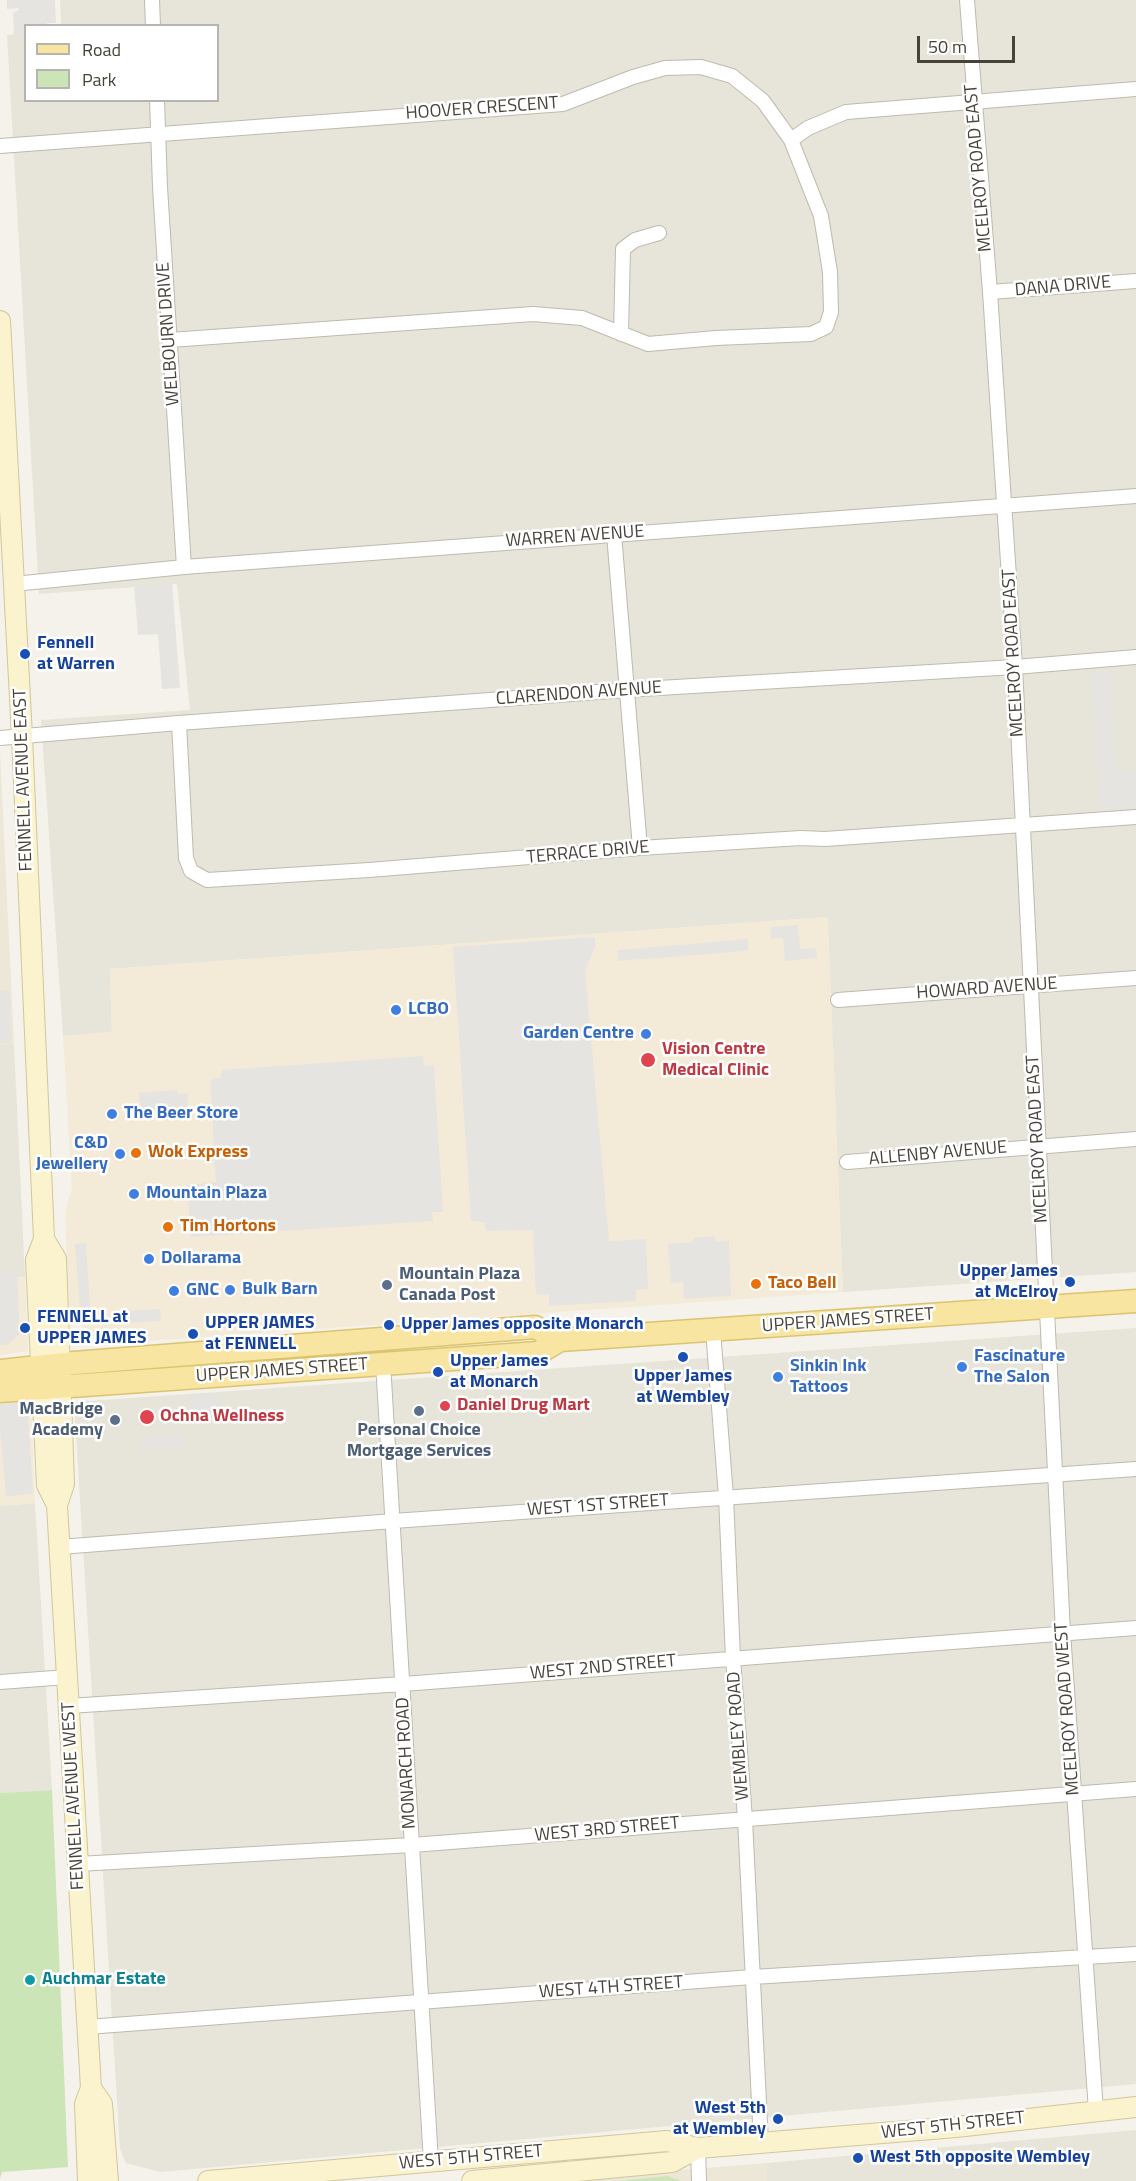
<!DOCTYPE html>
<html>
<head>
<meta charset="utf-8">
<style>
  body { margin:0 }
  #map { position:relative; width:1136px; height:2181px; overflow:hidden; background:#f4f2ea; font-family:"Titillium Web",sans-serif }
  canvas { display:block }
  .legend { position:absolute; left:24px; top:24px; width:195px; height:78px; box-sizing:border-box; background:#fff; border:2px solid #b5b4b0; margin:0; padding:8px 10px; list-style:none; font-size:18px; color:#474339 }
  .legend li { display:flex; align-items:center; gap:12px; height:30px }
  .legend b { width:30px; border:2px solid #b5b4b0 }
  .scale { position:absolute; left:917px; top:36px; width:98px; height:27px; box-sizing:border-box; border:3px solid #474339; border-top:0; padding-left:8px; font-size:18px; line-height:21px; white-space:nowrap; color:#474339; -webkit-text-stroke:4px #fff; paint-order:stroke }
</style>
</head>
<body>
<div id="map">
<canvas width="1136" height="2181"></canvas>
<ul class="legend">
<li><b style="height:8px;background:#f7e5a1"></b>Road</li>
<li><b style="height:16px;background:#cce5b7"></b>Park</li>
</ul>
<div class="scale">50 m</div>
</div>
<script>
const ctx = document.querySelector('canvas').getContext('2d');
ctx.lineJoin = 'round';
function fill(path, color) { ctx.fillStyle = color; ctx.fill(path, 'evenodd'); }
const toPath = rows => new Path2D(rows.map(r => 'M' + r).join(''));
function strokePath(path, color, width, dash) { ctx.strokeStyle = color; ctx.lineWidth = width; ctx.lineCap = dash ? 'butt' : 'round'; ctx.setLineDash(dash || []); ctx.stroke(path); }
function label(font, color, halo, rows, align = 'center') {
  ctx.font = font + ' "Titillium Web",sans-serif'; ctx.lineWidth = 5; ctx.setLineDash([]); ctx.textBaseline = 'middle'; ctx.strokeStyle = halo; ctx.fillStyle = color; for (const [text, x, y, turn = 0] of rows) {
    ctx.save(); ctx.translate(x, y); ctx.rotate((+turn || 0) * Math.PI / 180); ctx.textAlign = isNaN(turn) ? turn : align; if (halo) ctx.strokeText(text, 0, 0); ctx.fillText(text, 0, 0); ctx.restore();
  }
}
const residential = toPath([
  [60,0,1136,0,1136,1272,843,1292,827,917,110,969,112,1032,63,1036,41,720,190,710,177,584,39,594,7,35,25,33,26,100,218,100,218,26,61,25],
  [0,1045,14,1045,25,1277,0,1279],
  [1136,1328,1136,2084,160,2172,126,2163,120,2149,74,1402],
  [35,1503,52,1790,0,1793,0,1506],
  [1136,2130,1136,2181,767,2181,767,2163]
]);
const commercial = toPath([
  [828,917,843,1292,103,1344,69,1314,65,1212,72,1188,63,1036,112,1032,110,969],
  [25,1277,28,1351,0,1355,0,1279],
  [31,1401,35,1503,0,1506,0,1403]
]);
const education = toPath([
  [0,753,14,1045,0,1045],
  [767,2163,767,2181,545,2181,558,2180]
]);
const green = toPath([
  [52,1790,68,2167,2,2172,0,2179,0,1793],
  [668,2176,681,2181,617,2181]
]);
const parking = toPath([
  [7,0,55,0,56,23,47,23,47,25,26,26,25,35,14,35,13,13,19,10,18,8,7,9],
  [172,583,180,688,162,689,158,634,138,635,134,586],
  [1110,671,1115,772,1136,772,1136,807,1100,810,1092,672],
  [798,925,800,949,816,948,817,958,785,961,783,938,771,939,770,927],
  [595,937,595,947,585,970,609,1241,646,1239,648,1289,636,1290,636,1301,549,1306,549,1294,536,1295,533,1230,486,1231,485,1222,471,1221,453,947],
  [748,939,748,951,618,961,617,950],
  [0,991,10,991,11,1043,0,1043],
  [423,1056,424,1066,434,1065,443,1212,432,1212,433,1221,191,1237,187,1185,216,1182,210,1079,221,1078,221,1070],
  [177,1090,178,1094,187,1093,188,1107,176,1108,177,1119,156,1121,155,1109,141,1110,139,1093],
  [715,1236,716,1241,729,1240,731,1296,684,1299,683,1282,671,1283,668,1244,693,1242,693,1238],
  [86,1243,91,1321,81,1321,75,1244],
  [17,1272,20,1334,7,1345,0,1345,0,1273],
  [160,1309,161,1321,125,1323,125,1311],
  [218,1393,219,1414,191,1416,190,1395],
  [15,1403,21,1406,28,1413,33,1493,6,1497,0,1429,0,1404],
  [182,1435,183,1447,141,1449,140,1438]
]);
const street = toPath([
  [152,0,153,26],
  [967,0,990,292,1015,667,1063,1632,1096,2111],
  [157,100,160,187,184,567],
  [791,140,808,128,846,112,1136,89],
  [0,146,563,104,633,77,665,68,701,67,732,76,763,101,791,140,821,216,830,272,831,312,826,327,811,334,716,338,648,344,582,318,533,314,170,340],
  [990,292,1136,281],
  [621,334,623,249,635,240,659,233],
  [614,534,640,848],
  [14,584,184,567,1136,496],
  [179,723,186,858,191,871,207,880,369,870,640,848,801,838,825,839,1136,817],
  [0,738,179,723,625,690,1015,667,1136,657],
  [838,1000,1136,978],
  [847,1162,1136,1139],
  [713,1330,726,1497,733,1658,745,1819,761,2143],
  [383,1363,431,2162],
  [60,1547,393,1521,1136,1469],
  [0,1682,67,1677],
  [69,1706,403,1684,1136,1628],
  [78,1864,412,1845,1136,1789],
  [87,2027,752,1977,1136,1954],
  [698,2148,699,2181]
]);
const secondary = toPath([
  [0,321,22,736,44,1239,36,1260,47,1485,57,1505],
  [44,1239,56,1259,64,1484,57,1505,91,2088,85,2104,88,2181],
  [91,2088,102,2104,108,2181],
  [208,2181,667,2141,698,2148,956,2127,1136,2107],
  [472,2181,672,2162,698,2148]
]);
const primary = toPath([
  [0,1371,74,1363,535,1327,560,1340],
  [0,1391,538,1353,560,1340,1136,1301]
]);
const markers = [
  [25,654,6,"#1a4fb4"],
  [396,1010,6,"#3f7fe0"],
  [646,1034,6,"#3f7fe0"],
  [648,1060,8,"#e0444e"],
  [112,1114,6,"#3f7fe0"],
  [136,1153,6,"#e8710a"],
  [120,1154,6,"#3f7fe0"],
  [134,1194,6,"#3f7fe0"],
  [168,1227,6,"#e8710a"],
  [149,1259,6,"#3f7fe0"],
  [1070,1282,6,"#1a4fb4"],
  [756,1284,6,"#e8710a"],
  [387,1285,6,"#5c6f8a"],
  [230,1290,6,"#3f7fe0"],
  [174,1291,6,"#3f7fe0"],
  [389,1325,6,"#1a4fb4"],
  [25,1328,6,"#1a4fb4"],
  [193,1334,6,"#1a4fb4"],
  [683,1357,6,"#1a4fb4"],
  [962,1367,6,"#3f7fe0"],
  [438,1372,6,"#1a4fb4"],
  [778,1377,6,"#3f7fe0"],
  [445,1406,6,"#e0444e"],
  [419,1411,6,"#5c6f8a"],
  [147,1417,8,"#e0444e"],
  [115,1420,6,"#5c6f8a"],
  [30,1980,6,"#0f9aa8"],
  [778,2119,6,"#1a4fb4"],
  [858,2158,6,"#1a4fb4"]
];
const streetNames = [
  ["HOOVER CRESCENT",482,109,-4],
  ["MCELROY ROAD EAST",979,168,-95],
  ["DANA DRIVE",1063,287,-5],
  ["WELBOURN DRIVE",169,334,-94],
  ["WARREN AVENUE",575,537,-4],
  ["MCELROY ROAD EAST",1014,653,-93],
  ["CLARENDON AVENUE",579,694,-4],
  ["FENNELL AVENUE EAST",24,780,-92],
  ["TERRACE DRIVE",588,853,-5],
  ["HOWARD AVENUE",987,989,-4],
  ["MCELROY ROAD EAST",1038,1139,-93],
  ["ALLENBY AVENUE",938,1154,-5],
  ["UPPER JAMES STREET",848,1321,-4],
  ["UPPER JAMES STREET",282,1371,-4],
  ["WEST 1ST STREET",598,1506,-4],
  ["WEST 2ND STREET",603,1668,-5],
  ["MCELROY ROAD WEST",1068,1709,-94],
  ["WEMBLEY ROAD",739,1736,-94],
  ["MONARCH ROAD",407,1763,-93],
  ["FENNELL AVENUE WEST",74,1796,-93],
  ["WEST 3RD STREET",607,1830,-5],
  ["WEST 4TH STREET",611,1988,-4],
  ["WEST 5TH STREET",953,2126,-6],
  ["WEST 5TH STREET",471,2158,-5]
];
const transitNames = [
  ["Fennell",37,644],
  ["at Warren",37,665],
  ["Upper James",1058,1272,"right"],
  ["at McElroy",1058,1293,"right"],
  ["FENNELL at",37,1318],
  ["UPPER JAMES",37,1339],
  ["UPPER JAMES",205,1324],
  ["at FENNELL",205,1345],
  ["Upper James opposite Monarch",401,1325],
  ["Upper James",450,1362],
  ["at Monarch",450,1383],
  ["Upper James",683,1377,"center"],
  ["at Wembley",683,1398,"center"],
  ["West 5th",766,2109,"right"],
  ["at Wembley",766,2130,"right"],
  ["West 5th opposite Wembley",870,2158]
];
const shopNames = [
  ["LCBO",408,1010],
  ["Garden Centre",634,1034,"right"],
  ["The Beer Store",124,1114],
  ["C&D",108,1144,"right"],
  ["Jewellery",108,1165,"right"],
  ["Mountain Plaza",146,1194],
  ["Dollarama",161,1259],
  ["Bulk Barn",242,1290],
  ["GNC",186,1291],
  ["Fascinature",974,1357],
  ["The Salon",974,1378],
  ["Sinkin Ink",790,1367],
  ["Tattoos",790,1388]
];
const healthNames = [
  ["Vision Centre",662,1050],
  ["Medical Clinic",662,1071],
  ["Daniel Drug Mart",457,1406],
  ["Ochna Wellness",160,1417]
];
const foodNames = [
  ["Wok Express",148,1153],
  ["Tim Hortons",180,1227],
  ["Taco Bell",768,1284]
];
const serviceNames = [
  ["Mountain Plaza",399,1275],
  ["Canada Post",399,1296],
  ["MacBridge",103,1410,"right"],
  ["Academy",103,1431,"right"],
  ["Personal Choice",419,1431,"center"],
  ["Mortgage Services",419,1452,"center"]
];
const cultureNames = [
  ["Auchmar Estate",42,1980]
];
fill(residential, '#e7e4d9');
fill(commercial, '#f4ead8');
fill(education, '#ece7d6');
fill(green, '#cce5b7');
fill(parking, '#e6e4e1');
strokePath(street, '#bfbaae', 16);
strokePath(secondary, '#d0c79d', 22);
strokePath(primary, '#dbc471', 25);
strokePath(street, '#fff', 14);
strokePath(secondary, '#fbf3ce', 20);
strokePath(primary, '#f7e5a1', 22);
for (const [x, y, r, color] of markers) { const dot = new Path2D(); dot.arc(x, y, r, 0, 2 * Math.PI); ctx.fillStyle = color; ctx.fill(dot); strokePath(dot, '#fff', 2); }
label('18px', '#474339', '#fff', streetNames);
label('bold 18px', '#164399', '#fff', transitNames, 'left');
label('bold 18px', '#366cbe', '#fff', shopNames, 'left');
label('bold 18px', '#be3a42', '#fff', healthNames, 'left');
label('bold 18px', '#c56008', '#fff', foodNames, 'left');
label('bold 18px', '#4e5e75', '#fff', serviceNames, 'left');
label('bold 18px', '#0d838f', '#fff', cultureNames, 'left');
</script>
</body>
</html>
